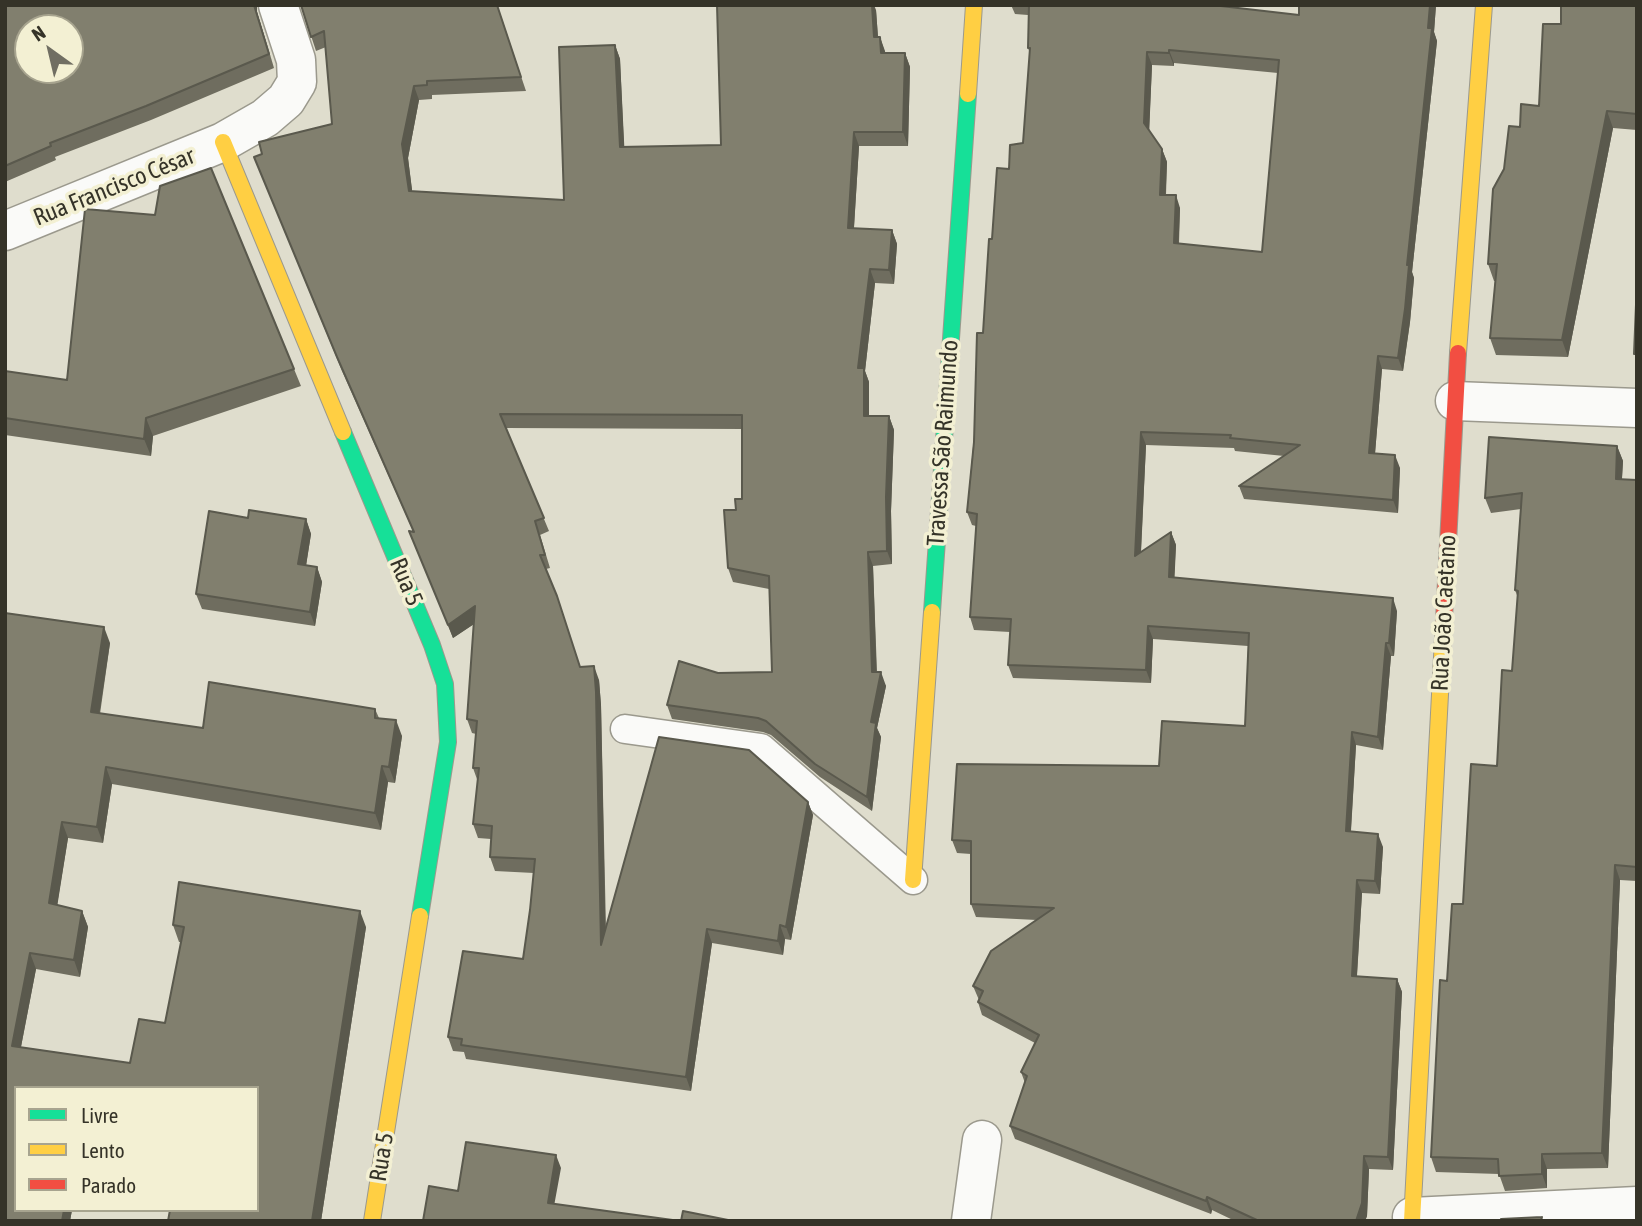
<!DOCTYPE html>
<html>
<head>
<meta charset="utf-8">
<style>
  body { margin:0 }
  #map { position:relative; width:1642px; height:1226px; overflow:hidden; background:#dfddcd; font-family:"Asap Condensed",sans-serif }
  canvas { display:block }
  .frame { position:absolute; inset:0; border:7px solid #353328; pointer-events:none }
  .legend { position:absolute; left:14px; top:1086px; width:245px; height:126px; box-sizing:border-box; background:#f3f0d3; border:2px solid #a7a48f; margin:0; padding:9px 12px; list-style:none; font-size:21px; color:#353328 }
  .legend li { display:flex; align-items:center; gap:14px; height:35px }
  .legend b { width:35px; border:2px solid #a7a48f }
  .north { position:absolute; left:14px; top:14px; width:70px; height:70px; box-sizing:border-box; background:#f3f0d3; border:2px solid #a7a48f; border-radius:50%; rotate:326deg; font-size:19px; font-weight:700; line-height:28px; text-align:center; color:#353328 }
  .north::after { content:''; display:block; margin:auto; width:24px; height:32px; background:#706e62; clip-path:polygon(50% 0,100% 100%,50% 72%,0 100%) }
</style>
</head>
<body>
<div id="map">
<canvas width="1642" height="1226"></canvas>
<div class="frame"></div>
<ul class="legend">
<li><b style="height:9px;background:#16e098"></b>Livre</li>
<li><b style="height:9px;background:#ffcf43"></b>Lento</li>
<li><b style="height:9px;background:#f24e42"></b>Parado</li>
</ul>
<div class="north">N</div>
</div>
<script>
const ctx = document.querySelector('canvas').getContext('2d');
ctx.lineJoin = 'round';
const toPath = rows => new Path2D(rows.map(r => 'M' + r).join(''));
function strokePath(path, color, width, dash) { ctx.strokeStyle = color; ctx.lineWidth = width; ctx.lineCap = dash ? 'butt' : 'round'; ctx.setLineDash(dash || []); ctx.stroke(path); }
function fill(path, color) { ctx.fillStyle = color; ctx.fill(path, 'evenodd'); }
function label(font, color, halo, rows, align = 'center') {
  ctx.font = font + ' "Asap Condensed",sans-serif'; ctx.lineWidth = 7; ctx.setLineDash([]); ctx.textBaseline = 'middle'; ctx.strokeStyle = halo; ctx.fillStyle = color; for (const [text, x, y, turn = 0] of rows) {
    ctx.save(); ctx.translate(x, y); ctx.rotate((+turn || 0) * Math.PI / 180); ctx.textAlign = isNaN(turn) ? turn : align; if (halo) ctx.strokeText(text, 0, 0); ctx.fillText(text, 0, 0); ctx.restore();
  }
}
const lane = toPath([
  [625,729,761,748,913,880]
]);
const street = toPath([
  [5,231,223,142,265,118,286,100,297,82,296,60,278,5],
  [1455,401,1637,408],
  [1412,1217,1637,1206],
  [971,1221,982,1140]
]);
const fast = toPath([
  [343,432,432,645,445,684,448,742,420,916],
  [932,612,968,94]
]);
const slow = toPath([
  [968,94,974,5],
  [223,142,343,432],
  [1458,353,1484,5],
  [913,880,932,612],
  [372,1221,420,916],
  [1412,1221,1443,638]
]);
const jam = toPath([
  [1443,638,1458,353]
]);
const wall = toPath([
  [5,5,257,12,274,68,151,120,55,157,56,160,5,182],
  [301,5,497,5,526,91,432,95,432,99,419,100,408,158,412,191,564,200,615,45,620,59,624,147,721,145,876,10,878,37,880,37,885,53,905,53,910,67,908,146,859,146,854,228,892,230,897,244,894,284,875,283,865,371,869,382,869,416,889,416,894,430,891,511,892,564,873,566,877,672,886,686,877,728,881,737,872,811,820,777,771,735,763,732,672,719,667,705,718,673,772,672,769,589,733,582,728,568,736,510,742,499,742,429,506,428,549,531,540,535,550,568,546,569,580,667,599,680,601,705,606,929,808,802,813,815,791,940,785,939,783,955,712,943,691,1091,466,1059,464,1052,453,1051,448,1037,523,959,530,910,534,873,495,871,490,857,491,839,478,838,473,824,478,782,473,768,476,734,472,733,467,719,474,624,453,638,409,531,413,531,342,371,254,157,332,124,326,47,316,51],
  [1011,5,1217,5,1217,6,1299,15,1299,5,1436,5,1434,32,1437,41,1412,272,1414,278,1410,322,1403,371,1382,369,1375,453,1400,468,1398,513,1244,499,1239,486,1284,456,1235,451,1234,448,1146,445,1141,553,1171,532,1176,545,1174,577,1397,611,1394,656,1391,656,1383,750,1356,745,1351,831,1383,847,1380,894,1362,893,1357,976,1397,979,1402,992,1393,1170,1369,1169,1367,1216,1365,1221,1235,1221,1212,1210,1211,1214,1015,1139,1010,1126,1025,1083,1021,1072,1035,1043,982,1015,978,1002,979,1000,973,986,1037,920,976,917,971,904,971,854,957,853,952,840,1159,766,1245,726,1248,646,1153,639,1151,683,1013,678,1008,665,1010,632,974,630,970,617,976,526,972,525,967,512,992,239,1009,169,1023,143,1027,94,1030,53,1028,48,1028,15,1015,14],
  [1174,63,1278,73,1262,252,1179,244,1180,208,1166,195,1167,162,1162,149,1149,130,1152,65,1174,66],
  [1637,5,1637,130,1613,128,1568,357,1496,355,1490,338,1495,281,1494,281,1488,264,1504,169,1520,127,1539,106,1561,24],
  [294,369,301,386,153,436,151,456,5,435,5,371,67,380],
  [1617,446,1623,461,1622,479,1637,480,1637,881,1620,880,1608,1168,1547,1169,1547,1188,1505,1191,1499,1174,1436,1172,1431,1157,1447,981,1463,904,1497,766,1512,671,1518,598,1515,590,1521,509,1491,513,1485,498],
  [248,518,306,519,311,534,306,565,317,567,322,582,315,626,202,609,196,594],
  [5,613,110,643,100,714,203,728,375,709,379,718,402,736,395,783,388,782,381,830,112,784,103,843,68,838,57,905,82,911,88,927,80,977,36,969,21,1047,130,1063,165,1023,181,942,179,942,173,925,366,927,321,1221,168,1221,257,1088,16,1088,72,1210,70,1221,5,1221]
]);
const shadedWall = toPath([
  [254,5,257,5,257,12,274,68],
  [872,5,874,5,876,10,879,51,874,37],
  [1430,5,1436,5,1434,32,1437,41,1412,272,1414,278,1410,322,1403,371,1398,358],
  [880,37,885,51,886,67,881,53],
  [615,45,620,59,625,161,620,147],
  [1169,50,1174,63,1174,66,1169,53],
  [1147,52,1152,65,1149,136,1144,123],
  [905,53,910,67,908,146,903,132],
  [414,86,419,100,408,158,414,205,409,191,402,144],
  [1607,111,1613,128,1568,357,1562,340],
  [854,132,859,146,853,242,848,228],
  [1162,149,1167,162,1165,208,1160,195],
  [1176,195,1180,208,1178,256,1174,243],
  [892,230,897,244,894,284,889,270],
  [870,269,875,283,865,371,869,382,869,430,864,416,858,368],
  [1378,356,1382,369,1374,466,1369,453],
  [889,416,894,430,891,511,892,564,887,551,886,497],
  [146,418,153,436,151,456,144,439],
  [1141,432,1146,445,1140,569,1135,556],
  [1617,446,1623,461,1621,493,1616,479],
  [1395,455,1400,468,1398,513,1393,500],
  [306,519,311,534,304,579,298,564],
  [1171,532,1176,545,1174,590,1169,577],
  [868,552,873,566,877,686,872,672],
  [317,567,322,582,315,626,310,612],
  [1393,598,1397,611,1394,656,1389,643],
  [475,606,480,620,453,638,448,625],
  [1148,626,1153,639,1151,683,1146,670],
  [104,627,110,643,97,729,91,712],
  [1386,643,1391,656,1383,750,1378,737],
  [594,666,599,680,601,705,606,959,601,945],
  [881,672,886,686,877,728,881,737,872,811,867,797,871,722],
  [396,720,402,736,395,783,389,767],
  [1352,732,1356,745,1350,844,1346,831],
  [382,766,388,782,381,830,375,813],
  [106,767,112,784,103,843,97,827],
  [808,802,813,815,791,940,786,927],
  [62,822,68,838,55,920,49,903],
  [1378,834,1383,847,1380,894,1375,881],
  [1615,865,1620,880,1608,1168,1602,1153],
  [1357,880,1362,893,1356,989,1352,976],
  [82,911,88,927,80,977,74,960],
  [360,911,366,927,321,1221,312,1221],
  [780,925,785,939,783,955,778,941],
  [707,929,712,943,691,1091,686,1077],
  [30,953,36,969,18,1062,12,1046],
  [1397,979,1402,992,1393,1170,1388,1157],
  [1542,1154,1547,1169,1547,1188,1542,1174],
  [556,1155,561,1168,552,1217,548,1203],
  [1364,1156,1369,1169,1367,1216,1365,1221,1356,1221],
  [1207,1197,1212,1210,1211,1214,1206,1201],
  [64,1210,72,1210,70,1221,62,1221]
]);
const building = toPath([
  [5,5,254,5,269,54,146,106,50,143,51,146,5,166,5,5],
  [28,28,70,28,70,70,28,70,28,28],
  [301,5,497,5,521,77,427,81,427,85,414,86,402,144,409,191,564,200,559,47,615,45,620,147,721,145,717,5,872,5,874,37,880,37,881,53,905,53,903,132,854,132,848,228,892,230,889,270,870,269,858,368,864,368,864,416,889,416,886,497,887,551,868,552,872,672,881,672,871,722,876,723,867,797,815,764,766,721,758,718,667,705,679,661,718,673,772,672,769,576,728,568,724,510,736,510,735,499,742,499,742,415,500,414,544,518,535,521,545,555,540,555,557,596,580,667,594,666,596,692,601,945,659,737,749,750,808,802,786,927,780,925,778,941,707,929,686,1077,461,1045,462,1039,448,1037,463,951,523,959,530,910,535,859,490,857,492,826,473,824,479,768,473,768,477,721,467,719,475,606,448,625,409,531,414,532,337,357,254,157,262,154,259,142,332,124,324,31,311,37,301,5],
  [1029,5,1212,5,1299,15,1299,5,1430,5,1428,28,1432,28,1407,265,1409,265,1405,309,1398,358,1378,356,1369,453,1395,455,1393,500,1239,486,1300,445,1230,438,1231,435,1141,432,1135,556,1171,532,1169,577,1393,598,1389,643,1386,643,1378,737,1352,732,1346,831,1378,834,1375,881,1357,880,1352,976,1397,979,1388,1157,1364,1156,1362,1203,1356,1221,1259,1221,1207,1197,1206,1201,1010,1126,1027,1076,1021,1072,1039,1035,978,1002,983,991,973,986,991,951,1054,908,971,904,971,841,952,840,957,764,1159,766,1162,721,1245,726,1249,633,1148,626,1146,670,1008,665,1011,619,970,617,977,514,967,512,974,442,977,333,983,333,989,239,992,239,997,168,1009,169,1010,145,1023,143,1030,48,1028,48,1029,5],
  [1169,50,1279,60,1262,252,1174,243,1176,195,1160,195,1162,149,1144,123,1147,52,1169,53,1169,50],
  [1561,5,1637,5,1637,114,1607,111,1562,340,1490,338,1497,264,1488,264,1493,189,1504,169,1509,126,1520,127,1521,104,1539,106,1543,24,1561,24,1561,5],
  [211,168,294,369,146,418,144,439,5,418,5,371,67,380,85,209,155,215,160,186,211,168],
  [1637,280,1637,354,1634,354,1637,280],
  [1489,437,1617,446,1616,479,1637,480,1637,867,1615,865,1602,1153,1542,1154,1542,1174,1499,1176,1498,1159,1431,1157,1440,980,1447,981,1452,904,1463,904,1471,764,1497,766,1502,670,1512,671,1518,591,1515,590,1522,493,1485,498,1489,437],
  [249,510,306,519,298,564,317,567,310,612,196,594,209,511,248,518,249,510],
  [5,613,104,627,91,712,203,728,209,682,375,709,375,718,396,720,389,767,382,766,375,813,106,767,97,827,62,822,49,903,82,911,74,960,30,953,12,1046,130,1063,139,1019,165,1023,184,927,173,925,179,882,360,911,312,1221,168,1221,170,1210,257,1210,257,1088,16,1088,16,1210,64,1210,62,1221,5,1221,5,613],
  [466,1142,556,1155,548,1203,680,1221,423,1221,429,1186,458,1191,466,1142],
  [683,1211,733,1221,681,1221,683,1211],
  [1542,1217,1541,1221,1501,1221,1501,1219,1542,1217]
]);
const streetNames = [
  ["Rua Francisco César",114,187,-22],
  ["Travessa São Raimundo",943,443,-86],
  ["Rua 5",406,582,67],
  ["Rua João Caetano",1444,613,-87],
  ["Rua 5",382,1157,-81]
];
strokePath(lane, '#9b998d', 31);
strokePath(street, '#9b998d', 41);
strokePath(fast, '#9b998d', 18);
strokePath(slow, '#9b998d', 18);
strokePath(jam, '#9b998d', 18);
strokePath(lane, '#fafaf8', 28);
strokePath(street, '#fafaf8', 38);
strokePath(fast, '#16e098', 16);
strokePath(slow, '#ffcf43', 16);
strokePath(jam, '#f24e42', 16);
fill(wall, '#6f6d5f');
fill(shadedWall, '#5a594d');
fill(building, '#817f6e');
strokePath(building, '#5a594d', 2);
label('24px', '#353328', '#f3f0d3', streetNames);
</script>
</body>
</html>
